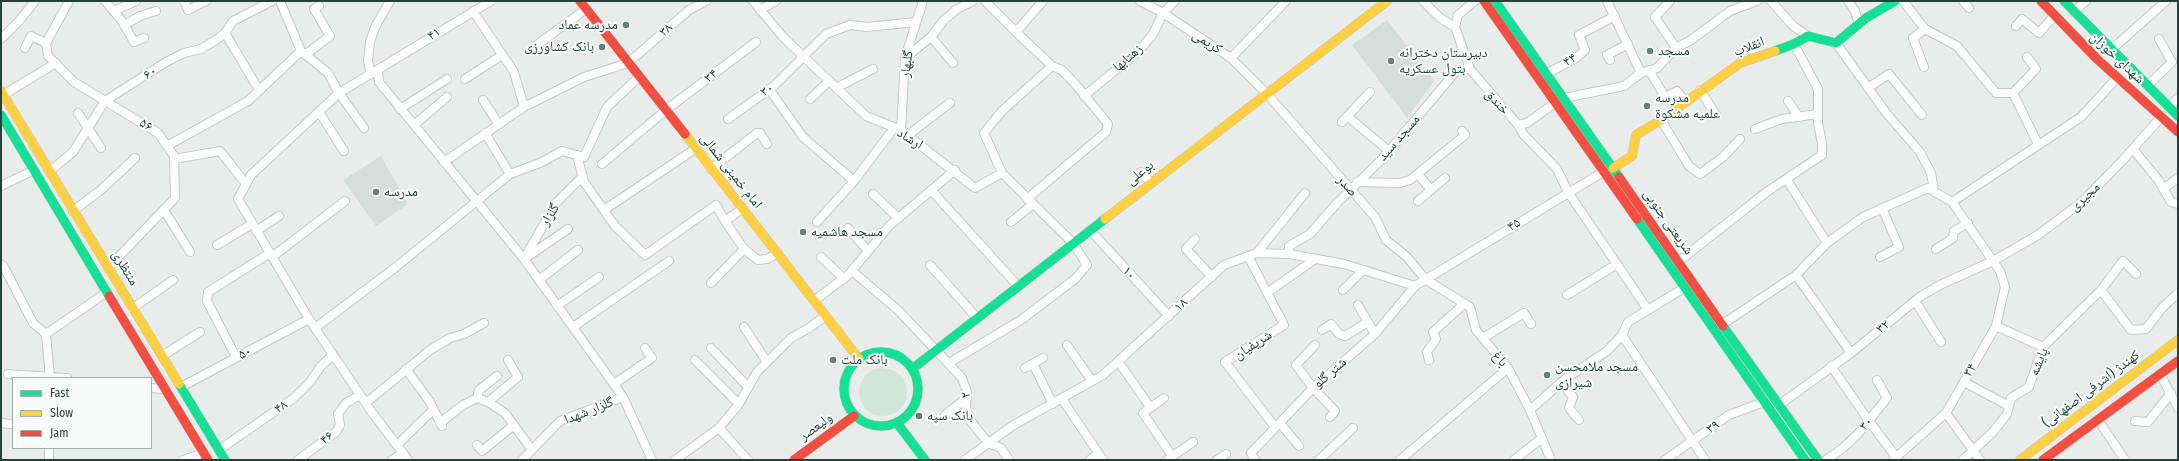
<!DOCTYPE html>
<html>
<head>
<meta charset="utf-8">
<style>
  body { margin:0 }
  #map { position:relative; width:2179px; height:461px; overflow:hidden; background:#e8edeb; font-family:"Fira Sans Condensed",sans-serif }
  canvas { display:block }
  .frame { position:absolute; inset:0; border:2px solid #24423a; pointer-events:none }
  .legend { position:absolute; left:12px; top:377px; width:140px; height:72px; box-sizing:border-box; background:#f7fbf9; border:1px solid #a3b1ad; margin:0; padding:5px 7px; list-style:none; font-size:12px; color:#24423a }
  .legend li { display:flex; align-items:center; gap:8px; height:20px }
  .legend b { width:20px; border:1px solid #a3b1ad }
</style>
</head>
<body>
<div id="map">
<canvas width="2179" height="461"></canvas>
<div class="frame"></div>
<ul class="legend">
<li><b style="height:5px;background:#16e098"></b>Fast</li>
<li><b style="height:5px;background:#ffcf43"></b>Slow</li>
<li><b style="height:5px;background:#f24e42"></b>Jam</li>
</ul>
</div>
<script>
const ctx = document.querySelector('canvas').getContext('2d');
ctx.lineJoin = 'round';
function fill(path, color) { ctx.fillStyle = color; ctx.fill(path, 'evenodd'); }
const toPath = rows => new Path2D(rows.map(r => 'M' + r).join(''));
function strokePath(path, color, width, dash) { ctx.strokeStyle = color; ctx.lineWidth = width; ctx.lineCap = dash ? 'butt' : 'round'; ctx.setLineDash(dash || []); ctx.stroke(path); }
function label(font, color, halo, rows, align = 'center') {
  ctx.font = font + ' "Fira Sans Condensed","Noto Naskh Arabic",sans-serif'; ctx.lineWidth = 4; ctx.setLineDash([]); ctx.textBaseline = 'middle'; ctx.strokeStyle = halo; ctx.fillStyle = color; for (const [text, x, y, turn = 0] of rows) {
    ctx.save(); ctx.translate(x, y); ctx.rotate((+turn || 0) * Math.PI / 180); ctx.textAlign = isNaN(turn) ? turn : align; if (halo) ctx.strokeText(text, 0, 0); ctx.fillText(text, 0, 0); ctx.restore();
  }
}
const built = toPath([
  [1387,20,1434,81,1407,118,1352,45],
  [381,156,408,204,376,226,343,180]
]);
const green = toPath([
  '859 392a24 24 0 1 1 48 0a24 24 0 1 1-48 0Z'
]);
const street = toPath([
  [69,1,46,43,48,56,74,82,158,133,174,156,175,198,108,268],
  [105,1,122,21,134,42,144,38],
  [184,1,188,10,206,1],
  [753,1,783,37,866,116,901,130,975,188,1002,173,1073,243,1087,265,1075,279,1021,320,949,363],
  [985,1,1016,32],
  [1140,1,1163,13,1231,58,1267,94,1375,217,1386,240,1407,257,1425,279,1470,307,1476,330,1508,368,1530,410,1551,460],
  [1423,1,1440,18,1455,27],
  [1771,1,1793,26,1808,36],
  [1848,1,1855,11,1859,24],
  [1903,1,1925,29,1957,46,1996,93,2013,93,2038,144],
  [1963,1,1969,8],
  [760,10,776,1],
  [114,11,136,1],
  [473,11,514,72,524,107,584,77,628,63,689,10,706,1],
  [2074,12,2086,1],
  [124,25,140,16,156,11],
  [2016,26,2022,19,2039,33,2054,16],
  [225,33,259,90],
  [931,37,953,63],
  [1,39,19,21,35,1],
  [1836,43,1887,114,1920,152,1931,173,1934,191],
  [534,47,586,9],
  [25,48,31,36,46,43],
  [1676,48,1691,40,1730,11,1757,1],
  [2111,50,2166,1],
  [301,51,328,73,339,93,251,175,238,199,309,319,371,411,408,460],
  [305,55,330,36,314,9,319,6],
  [905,58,931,37,944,20,957,9,973,1],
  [1231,58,1286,1],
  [1610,60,1607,55,1628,44],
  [1924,67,1913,38,1925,29],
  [1470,69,1455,27,1458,15,1475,1],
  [378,70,379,82,524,259,623,397,652,460],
  [1649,70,1665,97,1677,91,1685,101],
  [1641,73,1657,68,1676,48,1655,17,1670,1],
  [371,74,368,61,370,42,375,27,390,1],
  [1546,74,1576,58,1585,50,1579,35,1615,16],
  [465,79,502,55],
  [2147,86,2172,62,2159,39],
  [836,88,873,69],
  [1868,88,1889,74,1922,115],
  [769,89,803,137,854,181,894,128],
  [1700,90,1716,115],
  [2013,93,2036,69,2027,57],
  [3,95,56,63],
  [1084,96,1139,51,1153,34,1163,13,1175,1],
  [1564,98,1624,86,1641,73,1607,1],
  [810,99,829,81],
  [483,100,498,123],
  [1788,101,1799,117],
  [2169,107,2178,98],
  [400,109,447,79],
  [319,112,344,151],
  [78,113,101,148],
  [1347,116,1389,151],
  [728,119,774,86,826,34,850,25,867,27,916,22],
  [1661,120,1689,166,1700,174,1723,157,1740,139],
  [1342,122,1370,92],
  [414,125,447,97],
  [1518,125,1524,135,1557,169,1568,192,1648,310],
  [364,128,339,93,491,1],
  [1755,129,1782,119,1818,114],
  [901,130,905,58,923,1],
  [485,133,510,174],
  [908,135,950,103],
  [167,146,248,101,301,51,280,1],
  [2133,149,2159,181,2171,202,2178,204],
  [577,155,584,182,615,226,645,255,716,205,725,221,742,209],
  [174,159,220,151,246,184],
  [444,162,524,107],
  [602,164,666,110,756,42],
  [711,169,757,133,760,133,767,144],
  [50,171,73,152,105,101,166,62,184,53,201,49,216,40,225,33,233,21,272,1],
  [1141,172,1151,183],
  [1002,173,984,133,1002,111,1052,66,1016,32,1043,1],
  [1418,174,1431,190],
  [1787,180,1827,243],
  [1357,182,1400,183,1410,180,1465,135,1462,131],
  [1,186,34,170],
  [2163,189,2178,178],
  [931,190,1018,286],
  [873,194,898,218],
  [1027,199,1106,132,1108,124,1077,86,1062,70,1052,66],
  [1418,201,1445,178],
  [164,210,190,252],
  [604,210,695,149],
  [73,211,101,190,135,158],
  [725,221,744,249,758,260,767,259,778,253],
  [817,222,854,181],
  [1011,222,1033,204],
  [848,228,868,251],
  [1090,230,1169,316],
  [256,231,279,216],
  [1195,239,1186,249,1212,277],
  [217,245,252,224],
  [1936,249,1953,238,1954,231,1968,223],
  [1257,253,1305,193],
  [1289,254,1289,246,1310,234,1337,203,1383,158,1457,70,1470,69,1518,125,1527,123,1555,103],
  [1248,256,1284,325,1225,362,1275,427],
  [272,257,345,201],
  [527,257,568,229],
  [821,257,844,279],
  [1880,257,1899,247,1882,208],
  [524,259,556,203,583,176],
  [1678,262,1768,191,1822,155,1822,144,1818,123,1818,89,1794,44],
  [1,265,3,265,33,323,46,334,50,378],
  [930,265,977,318],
  [852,271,898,310,962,378,967,392,966,407,969,419,988,443,1001,448,1009,460],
  [1796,275,1851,353],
  [539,280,578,250],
  [711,283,744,249],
  [1343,290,1363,270],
  [2101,290,2131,330,2146,329,2162,308,2178,293],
  [1267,293,1315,259],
  [1567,295,1617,264],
  [814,301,849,274,889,226,955,170],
  [1915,301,1941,342],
  [1358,305,1375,334],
  [557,306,599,277],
  [133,308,173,280],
  [1723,324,1796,275,1827,243,1863,217,1928,188,1952,202,2081,117,2117,78],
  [1996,326,2043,347],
  [573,327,669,261],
  [744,327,767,362],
  [315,328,396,267,510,174,540,163,562,151,584,157,607,107,639,77],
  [1322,330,1331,324,1339,334,1345,336,1368,322],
  [46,334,107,292],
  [1622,335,1705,460],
  [1483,338,1524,313,1531,324],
  [1067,345,1092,381],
  [1315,345,1296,365,1313,388,1335,411,1330,417],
  [711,348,748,387],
  [162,356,200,332],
  [236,357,207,301,208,292,270,253],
  [695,360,739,404],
  [1429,360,1427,352,1436,339,1433,332,1464,304],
  [1118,361,1150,407],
  [1033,364,1053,404],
  [1831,366,1869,421,1896,457],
  [1025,368,1043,358],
  [406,369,430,402,442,426],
  [8,374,67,378],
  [2160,374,2178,408],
  [1561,382,1573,397,1569,408,1579,420],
  [1964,382,2009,406],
  [614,384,652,358,645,348],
  [181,387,309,319],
  [151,388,165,389],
  [477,398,479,390,497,376],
  [1164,398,1143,413,1172,456],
  [1062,399,1103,460],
  [488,402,518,377,508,360],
  [366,403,430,350,450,338,464,334,484,323],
  [1779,405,1851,353,1921,296,1940,285,1993,261,2038,235,2082,202,2122,161,2162,116],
  [1530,410,1565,379,1607,351,1622,335,1628,322,1684,288],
  [1946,413,1980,460],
  [945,415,967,398],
  [2098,420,2125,460],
  [2135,421,2148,422,2171,393],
  [1,423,11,424],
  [440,423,463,405,477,398,488,402,505,413,532,450],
  [1280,423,1299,446],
  [719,428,748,460],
  [397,445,434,409],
  [477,445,482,451,514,425],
  [219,450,294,398,310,382,321,366,333,355],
  [49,460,49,448],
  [183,460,204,453],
  [298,460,336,432,340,425,338,414,346,403,360,395],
  [392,460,403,453],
  [522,460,560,421,623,397],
  [675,460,719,428,739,404,757,372,791,338,809,328,825,316],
  [965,460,1012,426,1103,375,1224,265,1257,253,1289,254,1344,264,1415,286,1603,172],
  [1090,460,1098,453],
  [1167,460,1193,442],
  [1217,460,1226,454],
  [1255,460,1251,453,1313,388,1375,334,1415,286],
  [1319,460,1353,428],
  [1400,460,1508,368],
  [1514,460,1542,438],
  [1665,460,1729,415,1764,402],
  [1826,460,1843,448,1858,434,1887,398,1877,380],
  [1893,460,1946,413,1996,326,2005,287,2000,271,1952,202],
  [1963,460,1993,432,2007,414,2011,398,2029,387,2043,347,2101,290,2123,261,2136,274]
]);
const fast = toPath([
  [1495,1,1619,177],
  [2064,1,2178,116],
  [1775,51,1794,44,1808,36,1836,43,1866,18,1895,1],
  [1,115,109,296],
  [1637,219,1805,460],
  [1723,326,1818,460],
  '844 389a37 37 0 1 1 74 0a37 37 0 1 1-74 0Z',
  [912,369,1105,219],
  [179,384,225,460],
  [897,423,925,460]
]);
const slow = toPath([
  [1,91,179,384],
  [685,134,859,359],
  [1613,168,1632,156,1636,135,1661,120,1740,63,1775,51],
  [1105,219,1387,1],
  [2020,460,2178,340]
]);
const jam = toPath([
  [580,1,685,134],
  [1484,1,1637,219],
  [2041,1,2097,59,2178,132],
  [1619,177,1723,326],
  [109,296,208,460],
  [794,460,854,416],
  [2043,460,2178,361]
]);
const markers = [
  [626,25,4,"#697e78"],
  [602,47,4,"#697e78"],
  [1650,51,4,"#697e78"],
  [1391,61,4,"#697e78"],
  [1647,106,4,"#697e78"],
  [376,192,4,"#697e78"],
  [803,232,4,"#697e78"],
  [833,360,4,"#697e78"],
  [1547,375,4,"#697e78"],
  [919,416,4,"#697e78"]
];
const poiNames = [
  ["مدرسه عماد",618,25,"right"],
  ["بانک کشاورزی",594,47,"right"],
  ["مسجد",1658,51],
  ["دبیرستان دخترانه",1399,53],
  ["بتول عسکریه",1399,69],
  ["مدرسه",1655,98],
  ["علمیه مشکوة",1655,114],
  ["مدرسه",384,192],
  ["مسجد هاشمیه",811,232],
  ["بانک ملت",841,360],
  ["مسجد ملامحسن",1555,367],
  ["شیرازی",1555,383],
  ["بانک سپه",927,416]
];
const streetNames = [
  ["۳۸",666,30,-42],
  ["۴۱",434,34,-32],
  ["کریمی",1207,42,33],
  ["انقلاب",1749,47,-21],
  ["زهتابها",1128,58,-41],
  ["شهدای خوزان",2117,58,43],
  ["۴۴",1570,60,-31],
  ["گلبهار",907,64,-82],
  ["۶۰",150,73,-34],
  ["۳۴",711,76,-37],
  ["۳۰",767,90,-35],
  ["خندق",1497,102,48],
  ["۵۶",146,125,30],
  ["مسجد سید",1399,138,-49],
  ["ارشاد",910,139,32],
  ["امام خمینی شمالی",731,171,52],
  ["بوعلی",1140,173,-38],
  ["صدر",1347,186,49],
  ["مجیری",2085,197,-42],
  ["گلزار",550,215,-58],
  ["شریعتی جنوبی",1668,222,55],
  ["۴۵",1514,225,-31],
  ["منتظری",125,268,59],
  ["۱۰",1129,273,48],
  ["۱۸",1181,305,-43],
  ["۳۲",1883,327,-39],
  ["شریفیان",1253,345,-33],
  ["۵۰",245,353,-28],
  ["باغ",1500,359,51],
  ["پایشه",2039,362,-68],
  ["۳۴",1970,370,-60],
  ["شتر گلو",1330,373,-41],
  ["کهندژ (اشرفی اصفهانی)",2091,389,-37],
  ["۲",966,395,-96],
  ["۴۸",281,407,-36],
  ["گلزار شهدا",589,411,-22],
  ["۳۰",1866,424,-50],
  ["ولیعصر",816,427,-36],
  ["۳۹",1713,427,-35],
  ["۴۶",327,438,-37]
];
fill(built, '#d6dedb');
fill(green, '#d1e6d8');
strokePath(street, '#c5cac8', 10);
strokePath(fast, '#c3cbc8', 10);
strokePath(slow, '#c3cbc8', 10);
strokePath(jam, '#c3cbc8', 10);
strokePath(street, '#fcfcfc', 8);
strokePath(fast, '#16e098', 9);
strokePath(slow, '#ffcf43', 9);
strokePath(jam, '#f24e42', 9);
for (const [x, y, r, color] of markers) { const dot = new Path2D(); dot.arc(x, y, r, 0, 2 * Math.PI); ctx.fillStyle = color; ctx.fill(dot); strokePath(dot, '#f7fbf9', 1.5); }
label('14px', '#24423a', '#f7fbf9', poiNames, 'left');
label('14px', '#24423a', '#f7fbf9', streetNames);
</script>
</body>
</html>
